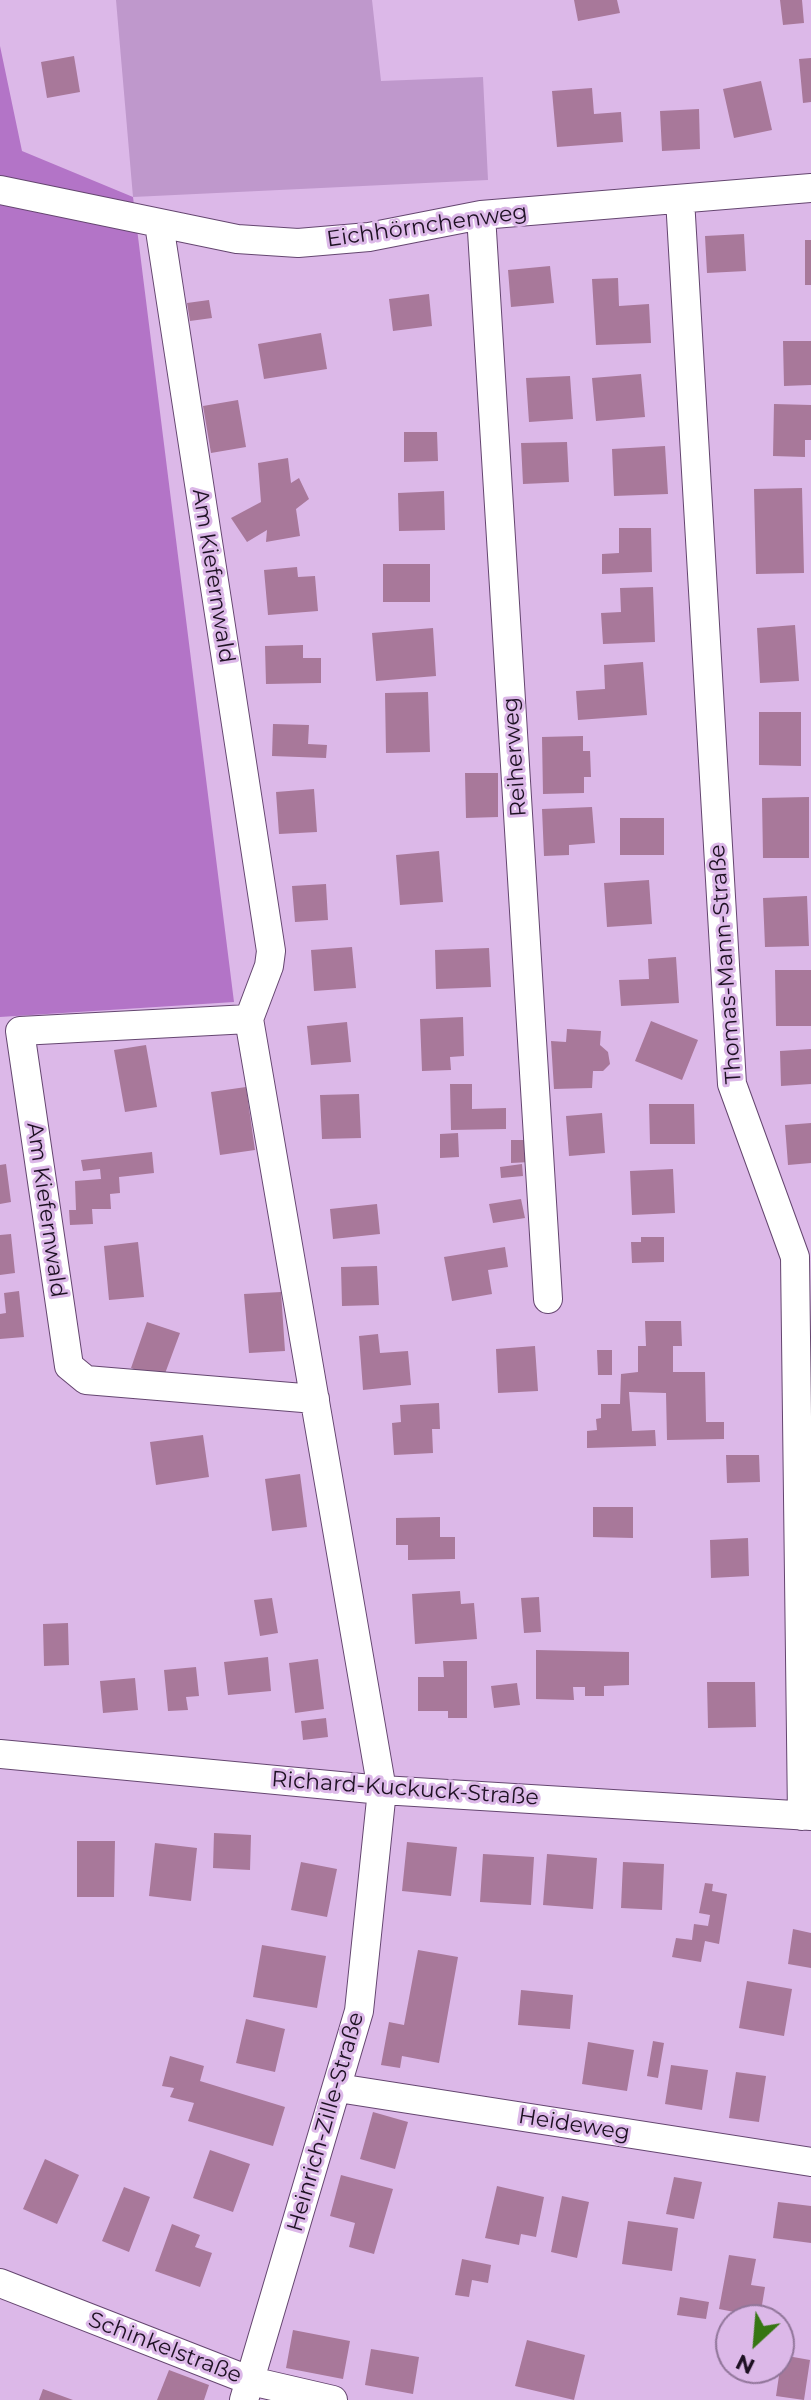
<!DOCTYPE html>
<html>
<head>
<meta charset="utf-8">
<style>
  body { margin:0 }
  #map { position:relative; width:811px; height:2400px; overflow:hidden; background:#dcb8e8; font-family:Montserrat,sans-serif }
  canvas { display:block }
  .north { position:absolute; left:715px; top:2304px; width:80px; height:80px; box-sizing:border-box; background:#dcb8e8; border:2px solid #907599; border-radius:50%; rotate:206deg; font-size:22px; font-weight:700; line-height:32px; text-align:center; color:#1e1123 }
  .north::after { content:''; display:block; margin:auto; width:28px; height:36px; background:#367613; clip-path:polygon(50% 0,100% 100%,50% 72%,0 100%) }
</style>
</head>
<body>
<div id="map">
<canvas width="811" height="2400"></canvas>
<div class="north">N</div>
</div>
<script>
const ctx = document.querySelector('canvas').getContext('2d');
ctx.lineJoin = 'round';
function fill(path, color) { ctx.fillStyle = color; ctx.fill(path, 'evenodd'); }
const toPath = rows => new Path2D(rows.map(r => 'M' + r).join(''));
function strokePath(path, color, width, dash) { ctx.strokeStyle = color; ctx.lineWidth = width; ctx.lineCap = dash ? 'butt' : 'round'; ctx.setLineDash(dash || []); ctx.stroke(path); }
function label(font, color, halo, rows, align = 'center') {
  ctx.font = font + ' Montserrat,sans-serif'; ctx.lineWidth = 6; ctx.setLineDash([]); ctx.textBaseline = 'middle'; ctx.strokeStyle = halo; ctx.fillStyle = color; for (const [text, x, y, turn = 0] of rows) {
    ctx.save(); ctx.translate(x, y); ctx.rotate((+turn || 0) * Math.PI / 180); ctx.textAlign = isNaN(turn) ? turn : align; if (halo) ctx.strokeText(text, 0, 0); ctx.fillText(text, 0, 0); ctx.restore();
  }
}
const green = toPath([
  [116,0,372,0,381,81,483,77,488,180,133,197]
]);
const forest = toPath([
  [0,46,22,151,133,197,234,1002,0,1017]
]);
const building = toPath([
  [574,0,617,0,620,13,578,21],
  [780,0,802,0,804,23,783,25],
  [74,56,80,92,47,98,41,62],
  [811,58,811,102,803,103,799,59],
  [761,81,772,130,734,138,723,89],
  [592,88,594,114,621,112,623,142,557,147,552,91],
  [699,109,700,149,662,151,660,111],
  [744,234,746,271,707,273,705,236],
  [805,240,811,240,811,285,805,285],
  [550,266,554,303,511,307,508,270],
  [618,278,619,306,649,304,651,343,596,345,592,279],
  [429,294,432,326,393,331,389,299],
  [209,300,212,318,190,321,187,303],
  [321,333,327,369,264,379,258,344],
  [783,341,811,341,811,385,784,386],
  [641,374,645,417,596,421,592,378],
  [570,376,573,419,529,422,526,378],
  [238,400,246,447,211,453,203,406],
  [774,404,811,405,811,440,805,440,805,457,773,456],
  [404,432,437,432,438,461,404,462],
  [567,442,569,482,523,484,521,443],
  [665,446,668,494,614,496,612,449],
  [288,458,291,483,299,478,309,499,296,509,300,536,266,542,267,530,247,542,231,518,261,502,258,463],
  [802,488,804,573,756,574,754,489],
  [444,491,445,530,399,531,398,493],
  [619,528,651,528,652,572,602,574,602,554,619,553],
  [383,564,430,564,430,602,383,602],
  [297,567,298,577,315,576,318,611,268,615,264,570],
  [653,587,655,642,603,644,601,613,621,612,620,588],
  [795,625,799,681,760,683,757,628],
  [433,628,436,676,376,681,372,633],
  [303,645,303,658,321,658,321,683,266,684,265,646],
  [643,662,647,715,578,720,576,691,605,689,604,665],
  [428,692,430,752,386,753,385,693],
  [759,712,801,712,801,766,759,765],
  [273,724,309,725,308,744,327,745,326,758,272,756],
  [583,736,583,751,590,751,591,777,584,777,584,793,543,794,542,737],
  [465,773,498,773,498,817,466,818],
  [314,789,317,832,279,834,276,792],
  [809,797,809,858,763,858,762,798],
  [592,807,595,843,569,845,569,855,544,856,542,809],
  [620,818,664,818,664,855,620,855],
  [439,851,443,902,400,905,396,855],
  [649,880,652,924,607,927,604,883],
  [326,884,328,920,295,922,292,886],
  [807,896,809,946,765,947,763,898],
  [352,947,356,988,314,991,311,950],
  [489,948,491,987,436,989,435,950],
  [676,957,679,1003,621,1006,619,980,649,979,648,959],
  [775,970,811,970,811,1026,776,1026],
  [463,1017,464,1056,450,1057,451,1070,422,1071,420,1019],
  [651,1021,698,1040,682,1080,635,1061],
  [347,1022,351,1062,311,1065,307,1026],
  [567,1029,601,1031,600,1045,608,1052,610,1064,603,1071,593,1071,592,1088,554,1089,551,1041,566,1042],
  [146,1045,157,1107,125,1112,114,1050],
  [811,1049,811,1084,781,1086,780,1051],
  [450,1084,472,1084,472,1109,506,1108,506,1129,451,1130],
  [246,1087,255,1150,220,1155,211,1092],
  [359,1094,361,1138,322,1139,320,1095],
  [649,1104,694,1104,695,1144,650,1144],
  [602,1113,605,1153,569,1156,566,1116],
  [811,1123,811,1163,788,1165,785,1125],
  [458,1133,459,1157,440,1158,440,1134],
  [511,1140,529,1140,530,1162,511,1163],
  [152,1152,154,1173,119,1177,120,1193,110,1194,111,1209,92,1209,93,1224,70,1225,69,1210,76,1210,75,1181,101,1179,100,1169,83,1171,81,1160],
  [6,1164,11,1202,0,1204,0,1165],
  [522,1164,523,1176,501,1178,500,1167],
  [673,1169,675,1213,632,1215,630,1171],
  [521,1199,525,1218,493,1223,489,1204],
  [377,1204,380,1234,333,1239,330,1209],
  [11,1234,15,1273,0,1275,0,1235],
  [641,1237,664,1237,664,1262,632,1263,631,1242,641,1242],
  [138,1242,144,1297,109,1300,104,1246],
  [505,1247,508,1267,488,1270,492,1294,452,1301,444,1257],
  [377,1266,379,1305,342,1306,341,1267],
  [19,1291,24,1337,0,1339,0,1314,6,1313,4,1293],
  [281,1292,285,1351,249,1353,244,1294],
  [645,1321,681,1321,682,1346,673,1346,673,1372,705,1372,706,1422,724,1422,724,1439,667,1440,666,1393,629,1392,632,1431,655,1430,656,1446,587,1448,587,1431,597,1430,596,1419,601,1418,601,1404,620,1404,621,1374,638,1372,638,1346,646,1346],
  [147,1322,180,1333,163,1379,131,1368],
  [378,1334,380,1353,408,1351,411,1385,363,1390,359,1336],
  [535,1346,538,1391,498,1393,496,1349],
  [597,1350,612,1350,612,1375,598,1375],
  [439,1403,440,1429,432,1429,433,1453,394,1455,392,1423,401,1422,400,1405],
  [203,1435,209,1477,156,1485,150,1442],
  [726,1455,759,1455,760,1482,727,1483],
  [300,1474,307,1527,272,1531,265,1479],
  [593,1507,633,1507,633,1538,593,1537],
  [440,1517,440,1537,455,1537,455,1559,408,1560,408,1545,396,1545,396,1518],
  [748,1538,749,1576,711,1578,710,1540],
  [460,1591,461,1604,474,1603,477,1639,415,1644,412,1594],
  [539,1597,541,1632,524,1633,521,1598],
  [272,1598,278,1633,260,1636,254,1600],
  [68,1623,69,1665,44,1666,43,1624],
  [536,1650,629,1652,629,1685,604,1686,604,1696,585,1696,585,1687,573,1687,574,1700,536,1699],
  [268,1657,271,1691,228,1695,224,1662],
  [318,1659,324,1709,295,1713,289,1663],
  [443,1661,467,1661,467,1718,448,1718,448,1711,418,1711,418,1677,444,1677],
  [196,1667,199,1696,186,1697,188,1710,168,1711,164,1670],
  [135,1678,138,1710,103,1713,100,1681],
  [707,1682,755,1682,756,1727,708,1728],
  [517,1683,520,1705,494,1708,491,1686],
  [326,1718,328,1737,303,1740,301,1721],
  [214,1833,251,1835,250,1870,213,1868],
  [77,1841,115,1841,114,1897,77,1897],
  [407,1842,457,1847,451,1896,402,1891],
  [155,1843,197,1848,191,1901,149,1896],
  [483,1854,534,1857,531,1905,480,1902],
  [547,1854,597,1858,593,1909,543,1905],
  [301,1862,337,1869,327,1917,291,1910],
  [623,1862,664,1864,662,1910,621,1908],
  [705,1883,713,1884,712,1891,727,1894,719,1944,705,1941,701,1962,672,1957,676,1938,692,1940,694,1924,708,1926,710,1915,699,1913],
  [793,1929,811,1933,811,1968,788,1964],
  [262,1945,326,1956,317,2008,253,1997],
  [418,1950,458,1957,439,2063,402,2056,400,2068,381,2065,389,2022,404,2025],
  [747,1981,792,1989,784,2036,739,2028],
  [521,1990,573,1995,570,2029,518,2025],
  [246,2019,285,2029,275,2072,236,2063],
  [653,2041,664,2043,658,2078,647,2076],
  [588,2042,634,2050,627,2091,582,2084],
  [170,2056,204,2066,200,2081,285,2107,273,2146,188,2121,194,2103,170,2097,174,2088,162,2086],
  [671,2065,708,2070,702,2110,665,2104],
  [736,2072,766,2076,759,2122,729,2118],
  [373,2112,408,2122,395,2169,360,2159],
  [210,2150,250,2164,233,2212,193,2198],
  [45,2159,79,2175,57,2224,23,2209],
  [341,2175,393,2189,374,2254,349,2247,355,2223,330,2216],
  [674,2177,702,2182,694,2219,666,2214],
  [497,2186,544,2197,536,2237,521,2234,519,2245,485,2238],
  [124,2187,150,2197,129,2252,102,2241],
  [562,2196,589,2202,577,2258,551,2252],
  [778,2202,811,2206,811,2243,773,2238],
  [628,2221,678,2228,672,2271,622,2264],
  [172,2224,200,2235,195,2247,212,2253,200,2287,155,2271],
  [729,2255,756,2259,751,2285,765,2287,760,2317,719,2309],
  [462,2259,491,2265,488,2283,472,2280,469,2297,455,2295],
  [680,2297,709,2302,706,2319,677,2315],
  [293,2330,350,2341,343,2379,286,2368],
  [527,2340,585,2355,574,2400,515,2386],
  [371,2349,419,2357,413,2394,365,2385],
  [782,2355,810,2360,804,2400,776,2396],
  [169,2370,209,2385,204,2400,157,2400],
  [43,2389,73,2400,39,2400]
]);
const minor = toPath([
  [0,190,237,239,298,243,369,237,481,215,811,188],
  [680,199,732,1084,795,1257,802,1816],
  [481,215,548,1299],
  [159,224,271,951,269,966,249,1019,382,1790,359,2011,244,2400],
  [249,1019,20,1031,69,1366,86,1380,315,1399],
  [0,1754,382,1790,811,1816],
  [338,2088,811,2162],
  [0,2283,251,2381,333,2400]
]);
const streetNames = [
  ["Eichhörnchenweg",427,226,-8],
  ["Am Kiefernwald",213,576,81],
  ["Reiherweg",515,757,-94],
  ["Thomas-Mann-Straße",726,964,-94],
  ["Am Kiefernwald",46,1210,82],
  ["Richard-Kuckuck-Straße",405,1789,4],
  ["Heinrich-Zille-Straße",326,2122,-74],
  ["Heideweg",574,2125,9],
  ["Schinkelstraße",165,2348,21]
];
fill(green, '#bf98cc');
fill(forest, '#b374c7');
fill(building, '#a8789a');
strokePath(minor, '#654670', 30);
strokePath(minor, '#fff', 28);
label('22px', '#1e1123', '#dcb8e8', streetNames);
</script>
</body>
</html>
